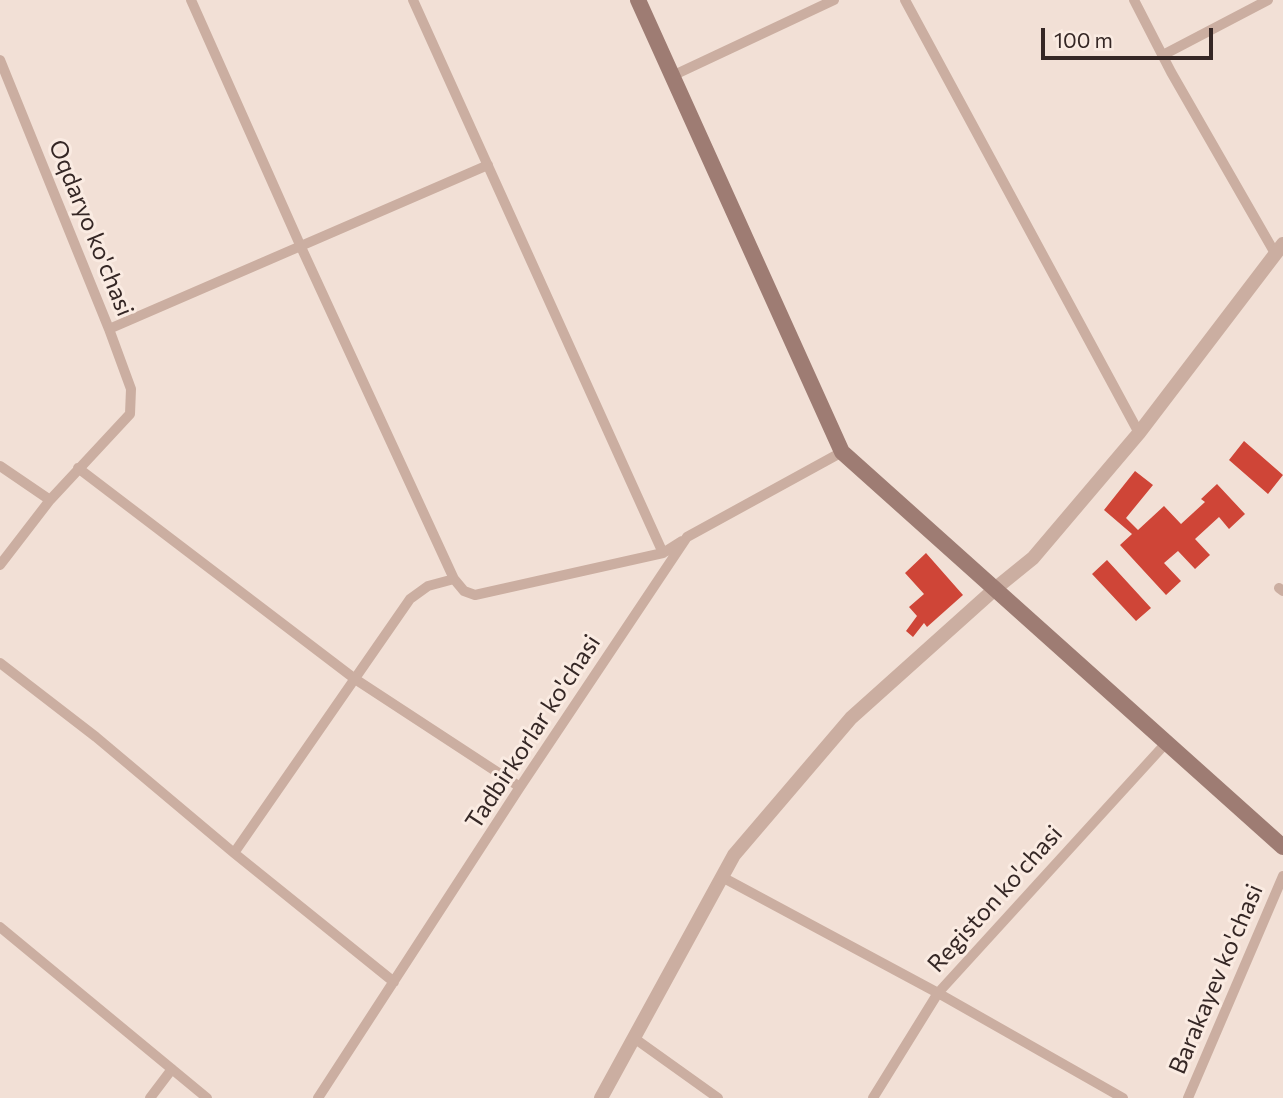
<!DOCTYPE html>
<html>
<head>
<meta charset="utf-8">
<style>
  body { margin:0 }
  #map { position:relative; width:1283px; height:1098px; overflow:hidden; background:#f2e0d6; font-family:Commissioner,sans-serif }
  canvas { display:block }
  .scale { position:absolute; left:1041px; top:28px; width:172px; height:32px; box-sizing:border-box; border:4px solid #352725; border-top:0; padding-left:9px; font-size:21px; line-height:24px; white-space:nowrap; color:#352725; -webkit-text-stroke:5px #faebe2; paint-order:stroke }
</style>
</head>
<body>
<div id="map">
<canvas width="1283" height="1098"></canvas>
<div class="scale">100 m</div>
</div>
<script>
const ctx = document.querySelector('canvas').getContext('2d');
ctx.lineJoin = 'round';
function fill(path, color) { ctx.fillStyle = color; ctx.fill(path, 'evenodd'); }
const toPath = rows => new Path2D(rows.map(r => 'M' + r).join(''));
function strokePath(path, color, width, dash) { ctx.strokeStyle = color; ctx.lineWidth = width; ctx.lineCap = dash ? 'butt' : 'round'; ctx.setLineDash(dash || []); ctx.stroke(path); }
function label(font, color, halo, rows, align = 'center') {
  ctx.font = font + ' Commissioner,sans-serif'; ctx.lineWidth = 6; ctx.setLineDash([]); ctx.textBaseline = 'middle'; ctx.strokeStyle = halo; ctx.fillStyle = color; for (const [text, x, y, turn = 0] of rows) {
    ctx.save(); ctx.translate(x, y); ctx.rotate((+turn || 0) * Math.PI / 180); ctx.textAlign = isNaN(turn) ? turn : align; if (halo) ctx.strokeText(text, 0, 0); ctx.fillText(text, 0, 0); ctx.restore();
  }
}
const building = toPath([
  [1244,441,1283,475,1268,494,1229,460],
  [1135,471,1153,485,1126,518,1138,530,1164,506,1181,524,1205,502,1201,499,1217,484,1245,514,1229,529,1219,517,1195,539,1210,555,1195,569,1178,551,1164,563,1181,581,1166,595,1120,545,1132,534,1104,510],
  [926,553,963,595,927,627,924,623,913,637,906,631,917,616,909,607,924,594,905,573],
  [1107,560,1151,608,1136,621,1092,574]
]);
const minor = toPath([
  [191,0,301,247,454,579,428,586,410,599,234,853],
  [413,0,663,553,682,541],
  [905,0,1139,433],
  [1134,0,1171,72,1276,255],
  [1163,55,1268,0],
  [0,60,109,329,131,389,130,414,50,500,0,565],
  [672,76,834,0],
  [109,329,488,165],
  [0,466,50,500],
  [78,468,355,679,520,787],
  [454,579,464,591,475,595,663,553],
  [1279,588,1283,591],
  [0,663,96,737,234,853,394,982],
  [722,877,938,993,1123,1098],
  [0,927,207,1098],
  [634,1038,718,1098],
  [150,1098,172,1069],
  [318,1098,520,787,687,537,842,452],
  [873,1098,938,993,1167,742],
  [1188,1098,1283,876]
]);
const tertiary = toPath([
  [601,1098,734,855,851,718,996,588,1033,558,1139,433,1283,244]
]);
const secondary = toPath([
  [638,0,842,452,1283,847]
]);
const streetNames = [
  ["Oqdaryo ko'chasi",91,228,68],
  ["Tadbirkorlar ko'chasi",533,732,-57],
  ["Registon ko'chasi",995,899,-48],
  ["Barakayev ko'chasi",1216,979,-67]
];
fill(building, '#cf4537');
strokePath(minor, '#cbaea1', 10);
strokePath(tertiary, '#cbaea1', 14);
strokePath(secondary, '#9e7c73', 16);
label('24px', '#352725', '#faebe2', streetNames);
</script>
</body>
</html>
